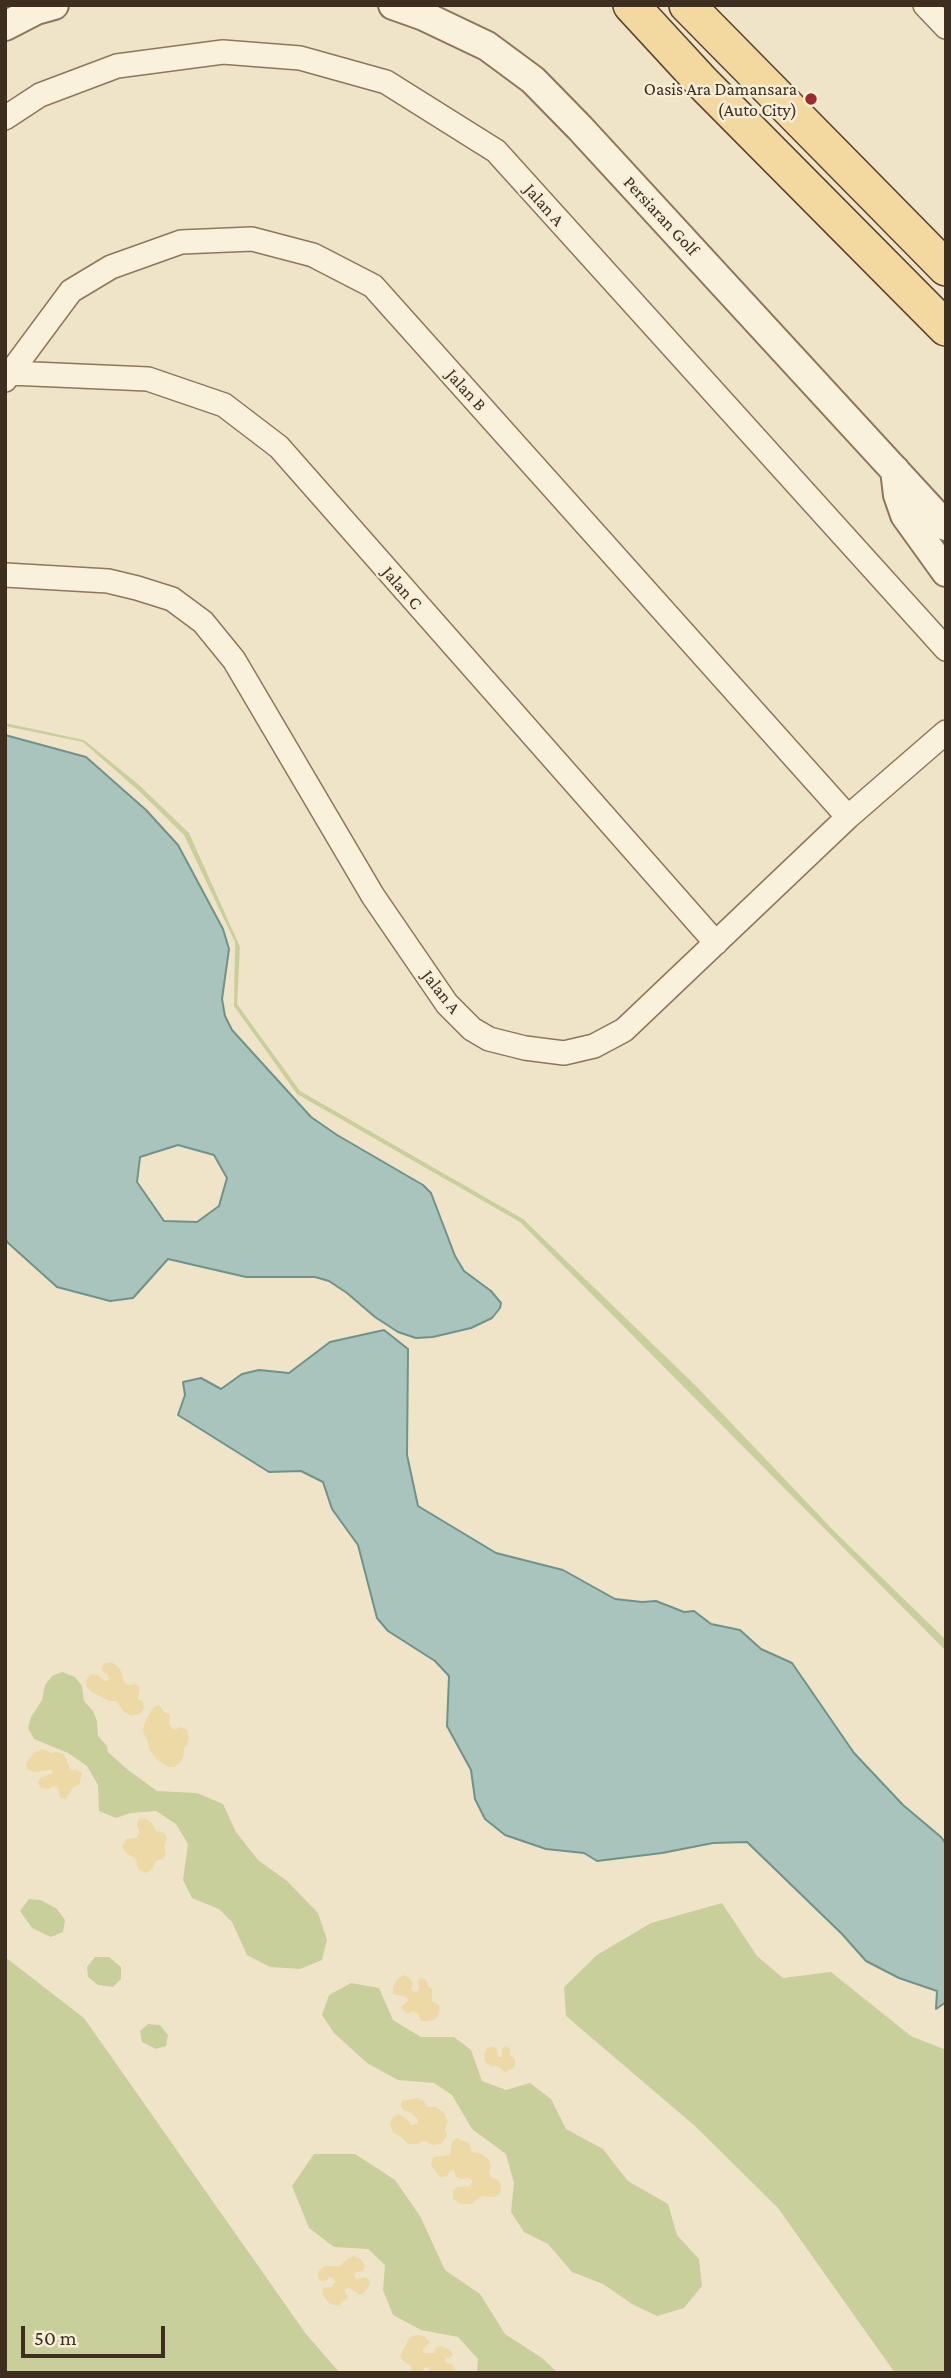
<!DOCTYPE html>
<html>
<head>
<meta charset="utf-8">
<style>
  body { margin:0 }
  #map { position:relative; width:951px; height:2378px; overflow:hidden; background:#f0e4c8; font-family:"Crimson Pro",serif }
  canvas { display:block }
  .frame { position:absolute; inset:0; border:7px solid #3d2e20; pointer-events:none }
  .scale { position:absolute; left:21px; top:2326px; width:144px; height:32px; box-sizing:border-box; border:4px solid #3d2e20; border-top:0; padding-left:9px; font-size:21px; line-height:24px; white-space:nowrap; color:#3d2e20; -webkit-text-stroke:5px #f7eed8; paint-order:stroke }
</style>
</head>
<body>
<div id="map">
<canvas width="951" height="2378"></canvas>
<div class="frame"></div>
<div class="scale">50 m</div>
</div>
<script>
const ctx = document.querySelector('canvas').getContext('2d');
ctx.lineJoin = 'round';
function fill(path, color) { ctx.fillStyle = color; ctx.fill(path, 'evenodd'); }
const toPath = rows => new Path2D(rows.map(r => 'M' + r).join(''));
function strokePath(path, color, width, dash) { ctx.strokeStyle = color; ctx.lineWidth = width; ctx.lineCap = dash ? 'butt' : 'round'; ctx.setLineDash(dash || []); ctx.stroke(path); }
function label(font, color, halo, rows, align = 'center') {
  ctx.font = font + ' "Crimson Pro",serif'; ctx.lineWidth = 5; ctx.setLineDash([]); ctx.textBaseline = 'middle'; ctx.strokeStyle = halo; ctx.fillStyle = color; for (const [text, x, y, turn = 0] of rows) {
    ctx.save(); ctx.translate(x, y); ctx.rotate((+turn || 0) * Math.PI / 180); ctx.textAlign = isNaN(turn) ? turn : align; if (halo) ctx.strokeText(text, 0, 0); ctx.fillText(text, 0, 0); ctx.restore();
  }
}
const green = toPath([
  [5,723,84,740,138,784,189,833,240,947,237,1004,300,1091,523,1219,696,1386,835,1532,946,1640,946,1651,520,1222,297,1094,234,1006,235,942,184,835,140,792,83,742,5,726],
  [62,1672,75,1677,82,1686,84,1701,93,1711,97,1721,98,1736,107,1746,108,1752,128,1770,157,1791,197,1793,223,1804,236,1832,258,1860,287,1881,318,1913,327,1940,322,1960,300,1969,270,1967,247,1955,232,1922,219,1909,192,1898,183,1880,188,1844,176,1824,156,1811,131,1813,116,1818,99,1811,98,1785,87,1766,68,1753,34,1739,28,1728,31,1717,42,1700,45,1685,52,1676],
  [29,1899,41,1900,57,1909,65,1920,63,1932,51,1937,32,1928,20,1911],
  [722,1903,757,1956,783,1978,831,1972,911,2036,946,2050,946,2373,895,2373,778,2208,695,2126,566,2016,564,1987,597,1955,651,1923],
  [5,1957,84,2018,306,2334,340,2373,5,2373],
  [95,1957,109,1957,121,1967,121,1979,113,1987,98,1985,88,1977,87,1967],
  [351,1983,379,1988,393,2020,421,2037,454,2037,471,2050,482,2081,506,2090,530,2083,551,2099,566,2129,603,2149,628,2181,668,2204,677,2235,699,2259,702,2286,684,2308,657,2316,632,2304,603,2284,572,2272,548,2244,524,2232,511,2212,514,2183,506,2154,472,2129,452,2095,434,2083,398,2080,367,2063,334,2033,322,2015,329,1995],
  [148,2024,160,2025,168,2035,166,2046,156,2049,142,2042,140,2031],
  [314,2154,355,2154,395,2180,420,2216,445,2270,480,2294,505,2334,542,2358,558,2373,477,2373,478,2359,458,2337,421,2330,393,2315,383,2290,385,2265,368,2249,334,2247,309,2228,292,2186]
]);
const sand = toPath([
  [112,1662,120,1669,125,1683,128,1685,135,1684,140,1688,138,1699,143,1702,144,1708,141,1713,132,1716,124,1712,116,1701,109,1701,92,1692,87,1687,86,1680,91,1674,98,1675,105,1681,109,1680,108,1675,103,1672,102,1667,105,1663],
  [159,1705,164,1712,170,1715,169,1724,174,1730,181,1727,187,1730,189,1736,188,1743,184,1748,184,1755,181,1762,174,1767,168,1767,156,1759,149,1749,148,1741,143,1732,144,1724,151,1711,154,1706],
  [43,1749,51,1753,57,1752,64,1754,71,1771,76,1769,82,1773,79,1785,73,1787,66,1799,60,1798,58,1788,54,1786,48,1789,41,1788,38,1783,40,1778,53,1773,51,1770,34,1772,27,1769,26,1763,35,1752],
  [144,1818,152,1823,156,1831,164,1833,167,1838,164,1846,166,1854,163,1859,156,1861,152,1869,146,1873,138,1869,136,1859,126,1853,122,1847,126,1839,136,1838,140,1832,137,1826,138,1820],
  [404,1975,410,1978,413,1983,411,1990,416,1992,419,1990,418,1980,423,1978,427,1981,428,1986,432,1989,432,2001,438,2004,440,2010,437,2018,429,2021,421,2021,418,2014,413,2011,408,2014,403,2011,401,2007,408,2001,407,1997,393,1994,393,1987,397,1979],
  [493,2046,497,2050,498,2057,502,2057,502,2048,506,2046,510,2049,510,2055,515,2059,515,2066,511,2070,504,2072,498,2066,491,2066,485,2062,484,2055,487,2048],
  [418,2098,424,2101,427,2107,436,2107,443,2112,448,2121,445,2129,447,2136,441,2144,433,2145,424,2141,417,2144,408,2144,400,2136,393,2133,390,2125,392,2118,398,2114,406,2118,411,2125,417,2124,418,2119,411,2113,403,2110,401,2106,402,2101],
  [457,2138,469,2143,472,2152,482,2154,489,2160,491,2166,489,2171,491,2177,498,2180,501,2186,500,2193,494,2197,482,2196,471,2204,461,2204,453,2199,453,2192,457,2187,470,2186,473,2181,469,2178,461,2179,456,2177,454,2170,449,2171,447,2176,441,2178,431,2165,433,2157,450,2155,452,2142],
  [354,2256,361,2259,365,2266,363,2271,356,2272,354,2276,357,2279,364,2277,369,2279,370,2284,364,2293,360,2295,349,2288,345,2289,345,2293,348,2296,346,2300,342,2301,340,2306,330,2304,322,2294,323,2288,331,2287,335,2282,333,2278,329,2277,326,2281,321,2281,318,2278,318,2272,325,2266,340,2266,347,2259],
  [416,2335,424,2336,430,2342,423,2349,423,2353,434,2353,436,2347,442,2346,451,2351,453,2355,450,2358,446,2358,445,2362,452,2364,455,2367,453,2373,431,2373,428,2367,424,2368,423,2371,425,2373,412,2373,411,2366,403,2361,400,2356,409,2338]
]);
const water = toPath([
  [5,735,86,757,146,810,178,845,223,929,229,949,222,999,225,1016,232,1030,311,1117,337,1135,423,1185,431,1193,455,1256,464,1271,491,1291,501,1303,500,1308,492,1318,471,1328,433,1337,416,1338,398,1332,375,1317,347,1293,329,1281,315,1277,246,1277,168,1259,133,1298,110,1301,57,1287,7,1242,5,1236,5,735],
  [178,1145,214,1155,227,1178,219,1206,197,1222,164,1221,137,1182,140,1157,178,1145],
  [384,1330,408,1349,407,1455,418,1506,496,1553,563,1570,615,1599,642,1602,656,1601,684,1612,694,1611,711,1624,740,1630,761,1649,792,1663,854,1753,903,1805,941,1837,946,1844,946,2002,936,2009,937,1991,899,1978,866,1961,842,1934,747,1842,713,1843,662,1853,597,1861,584,1853,546,1849,505,1835,485,1819,475,1799,471,1770,447,1726,449,1676,435,1661,388,1631,377,1618,358,1545,332,1509,323,1482,301,1471,269,1472,178,1415,185,1395,183,1382,201,1378,221,1389,242,1374,259,1370,289,1373,330,1342,384,1330]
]);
const minor = toPath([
  [925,5,946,27],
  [5,118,40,95,117,66,223,52,300,58,386,82,496,151,946,649],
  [10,373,148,379,224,405,279,447,716,943],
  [5,380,71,291,111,267,181,242,252,239,313,255,373,286,848,817],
  [5,575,108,581,137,588,172,599,203,622,234,660,373,896,447,1004,472,1029,489,1039,525,1048,564,1053,594,1046,624,1030,848,817,946,732]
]);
const tertiary = toPath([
  [393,5,424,16,487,46,533,80,580,128,946,526],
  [5,26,36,10,54,5],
  [895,470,898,495,905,515,946,572]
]);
const primary = toPath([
  [631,5,702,82,946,328],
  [687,5,946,268]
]);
const markers = [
  [811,99,7,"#9e2a2b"]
];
const poiNames = [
  ["Oasis Ara Damansara",797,89],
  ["(Auto City)",797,110]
];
const streetNames = [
  ["Jalan A",544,205,48],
  ["Persiaran Golf",661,216,47],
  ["Jalan B",466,390,48],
  ["Jalan C",402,588,49],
  ["Jalan A",441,992,52]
];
fill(green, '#c9cf9b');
fill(sand, '#ecd9a5');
fill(water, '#a9c4bc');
strokePath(water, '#6f938a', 2);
strokePath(minor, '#8d765c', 26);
strokePath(tertiary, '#8d765c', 32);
strokePath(primary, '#5b4430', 38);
strokePath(minor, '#faf1dc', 23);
strokePath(tertiary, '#faf1dc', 28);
strokePath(primary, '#f3d9a0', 35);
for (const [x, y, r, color] of markers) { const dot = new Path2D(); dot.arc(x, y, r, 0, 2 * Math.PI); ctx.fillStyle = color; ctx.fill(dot); strokePath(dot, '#f7eed8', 2.5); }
label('18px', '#3d2e20', '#f7eed8', poiNames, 'right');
label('18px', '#3d2e20', '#f7eed8', streetNames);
</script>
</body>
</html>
